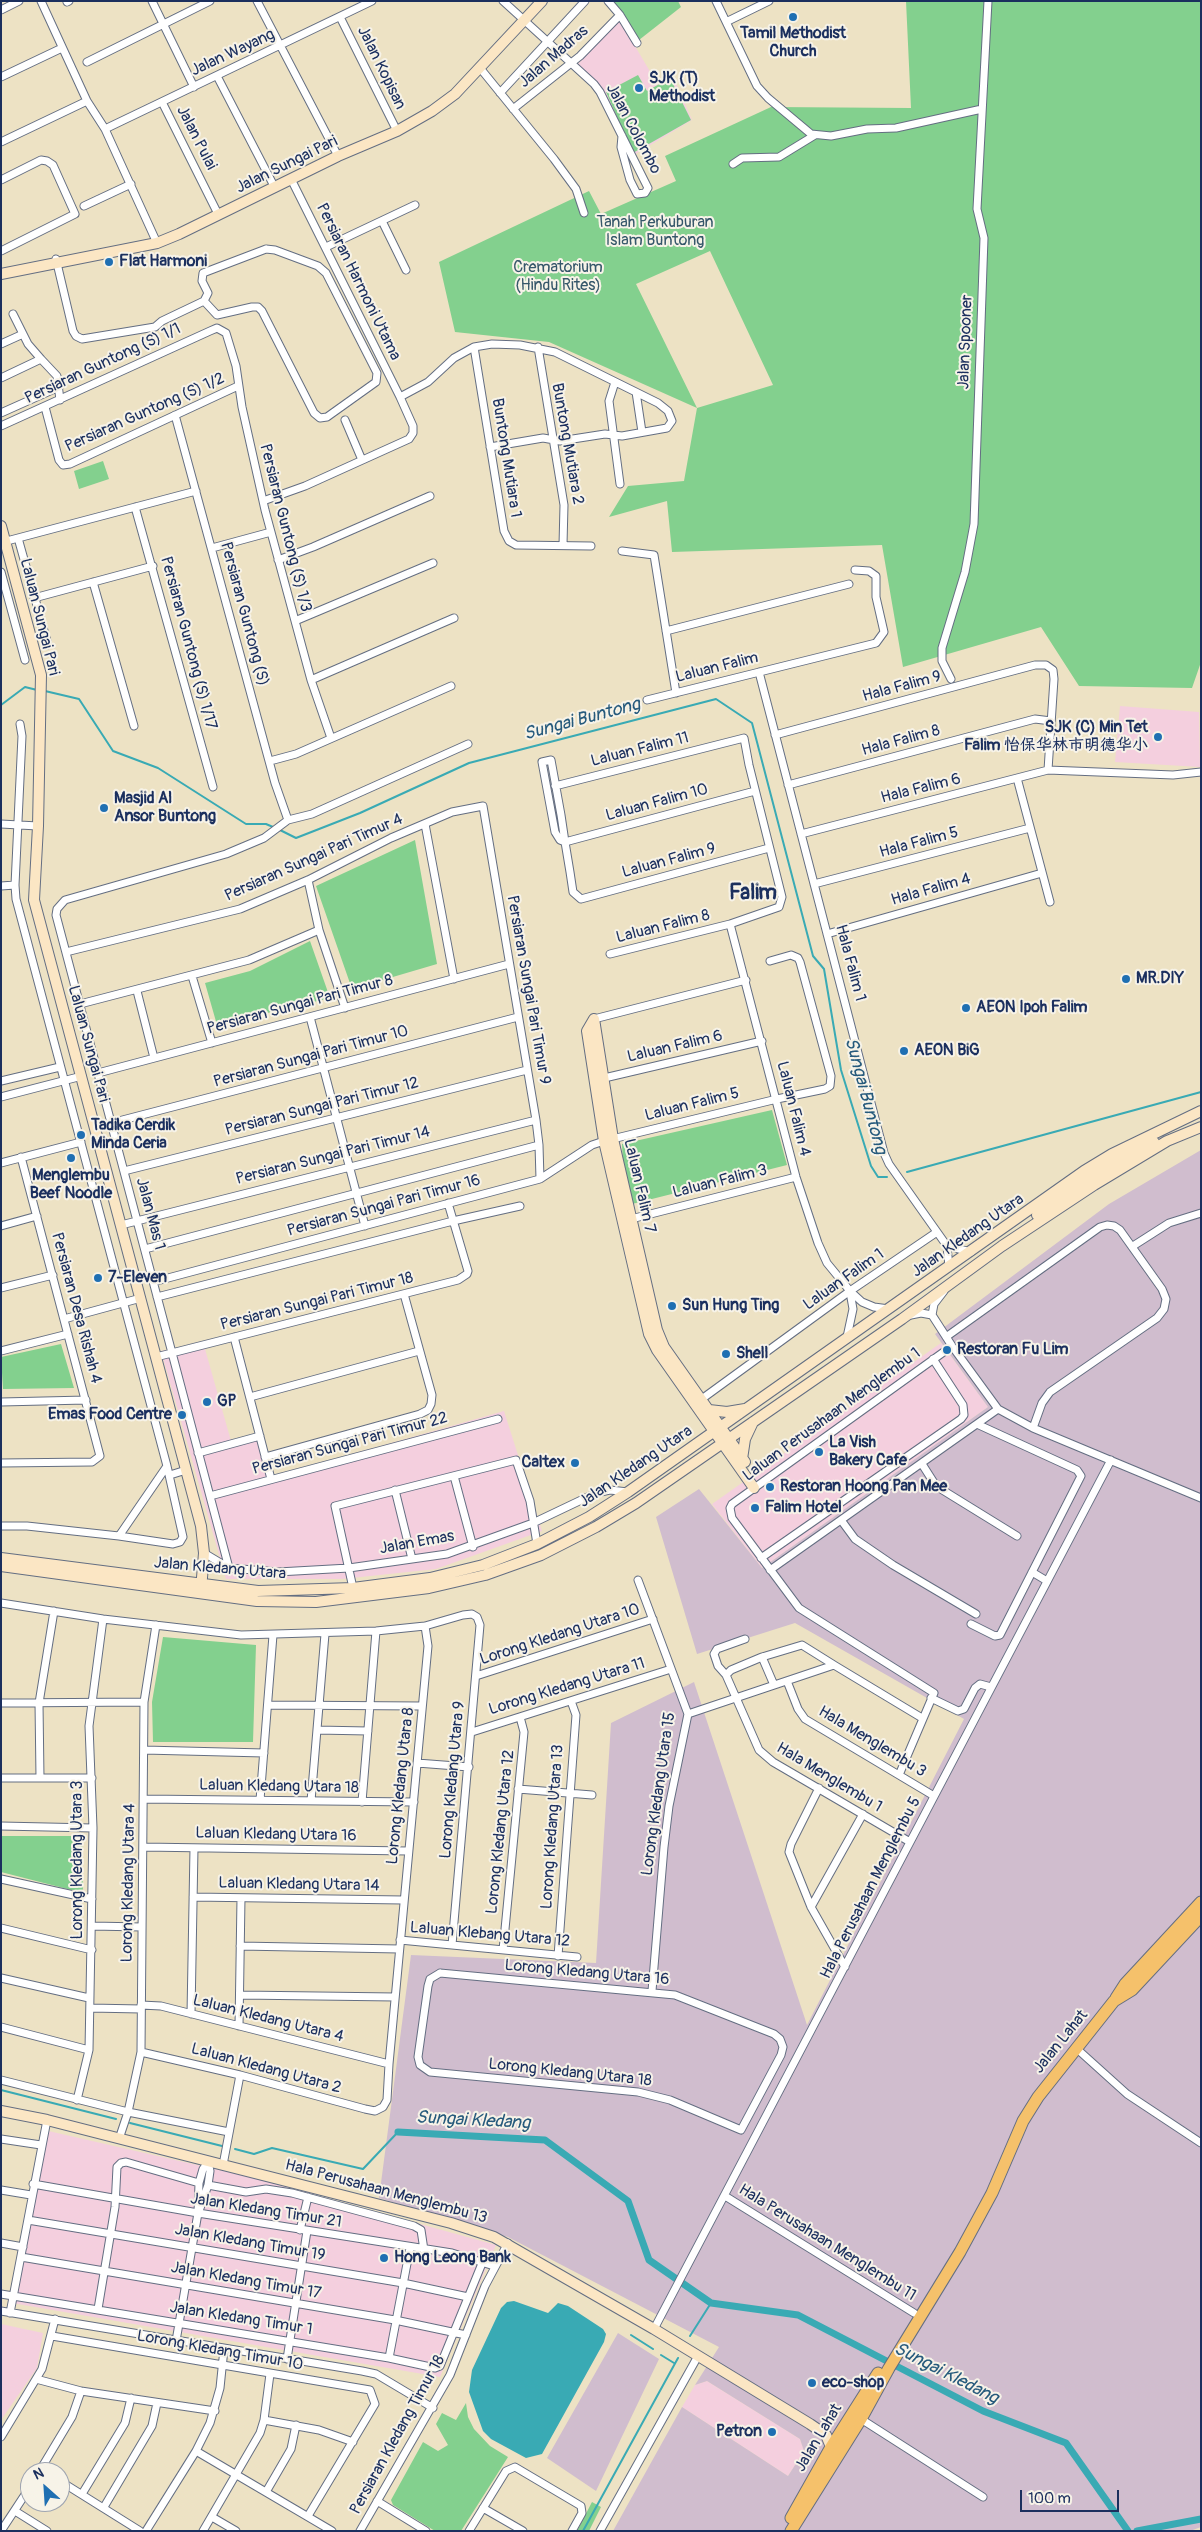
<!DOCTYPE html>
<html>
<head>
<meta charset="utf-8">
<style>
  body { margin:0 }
  #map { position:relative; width:1202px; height:2532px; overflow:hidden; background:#ede2c4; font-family:Pangolin,sans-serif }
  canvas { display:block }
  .frame { position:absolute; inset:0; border:2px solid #1b2f5e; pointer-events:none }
  .north { position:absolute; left:20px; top:2462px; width:50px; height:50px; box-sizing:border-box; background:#f7f3e8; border:1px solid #9fa5b1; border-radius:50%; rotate:334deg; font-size:14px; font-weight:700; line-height:20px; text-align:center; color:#1b2f5e }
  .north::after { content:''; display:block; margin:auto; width:18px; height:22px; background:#1f6fb2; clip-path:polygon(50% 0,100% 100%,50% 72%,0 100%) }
  .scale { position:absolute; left:1020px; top:2490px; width:99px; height:22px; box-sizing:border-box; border:2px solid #1b2f5e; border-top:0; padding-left:6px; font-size:15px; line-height:18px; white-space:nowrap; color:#1b2f5e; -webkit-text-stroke:4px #f7f3e8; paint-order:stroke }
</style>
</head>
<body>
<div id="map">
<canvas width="1202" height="2532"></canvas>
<div class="frame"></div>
<div class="north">N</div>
<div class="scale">100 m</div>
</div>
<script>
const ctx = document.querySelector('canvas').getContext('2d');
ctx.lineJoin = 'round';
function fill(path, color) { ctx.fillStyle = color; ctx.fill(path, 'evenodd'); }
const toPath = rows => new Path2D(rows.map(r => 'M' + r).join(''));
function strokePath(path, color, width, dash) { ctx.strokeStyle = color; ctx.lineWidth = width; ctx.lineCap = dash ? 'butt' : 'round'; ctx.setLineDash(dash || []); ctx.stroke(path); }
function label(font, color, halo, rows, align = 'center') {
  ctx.font = font + ' Pangolin,"LXGW WenKai TC",sans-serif'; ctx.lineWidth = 4; ctx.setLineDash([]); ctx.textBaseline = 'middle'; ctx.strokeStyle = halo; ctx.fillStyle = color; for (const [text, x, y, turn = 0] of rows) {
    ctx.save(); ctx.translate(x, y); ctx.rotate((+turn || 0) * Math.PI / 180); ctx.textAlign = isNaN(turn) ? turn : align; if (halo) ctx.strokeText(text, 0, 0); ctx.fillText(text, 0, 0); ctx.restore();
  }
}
const built = toPath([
  [619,19,658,85,672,74,692,120,634,155,603,91,578,64],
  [1120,706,1199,712,1200,767,1115,762],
  [203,1342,231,1441,260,1434,272,1477,504,1411,542,1531,436,1569,342,1579,226,1579,161,1351],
  [941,1343,988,1407,762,1568,712,1504],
  [44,2130,254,2178,496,2245,440,2377,12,2303],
  [1,2324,43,2333,37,2368,1,2420],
  [707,2381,800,2439,804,2451,788,2476,682,2407,695,2385]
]);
const industrial = toPath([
  [1201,1150,1201,2527,1190,2531,613,2531,682,2407,788,2476,804,2451,800,2439,707,2381,695,2385,719,2347,508,2237,379,2198,411,1955,596,1963,611,1723,694,1682,807,2025,964,1719,795,1623,697,1654,656,1517,699,1489,762,1568,988,1407,935,1334,1109,1204],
  [618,2333,659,2359,596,2491,547,2458]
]);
const green = toPath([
  [612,1,678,1,681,7,639,40],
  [906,1,1201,1,1201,662,1192,688,1079,686,1041,627,903,667,882,545,672,552,667,501,609,517,628,486,684,481,697,408,549,342,455,332,439,262,589,191,601,214,676,181,665,156,771,107,911,108],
  [710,251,773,385,697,408,636,284],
  [638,75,647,91,670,78,691,120,633,153,606,92],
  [103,461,109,479,79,489,74,471],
  [415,840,437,964,352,989,316,886],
  [310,941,330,998,217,1025,205,983,250,971],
  [772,1110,787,1165,632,1204,623,1163,622,1144],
  [61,1344,74,1388,3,1389,1,1357],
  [163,1637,256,1645,253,1742,153,1742,152,1702],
  [1,1836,82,1836,83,1893,1,1872],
  [466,2403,468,2417,474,2429,490,2446,508,2457,461,2531,435,2531,393,2505,391,2500,423,2442,438,2451,448,2445,436,2424,442,2413,456,2420],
  [592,2502,601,2507,589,2531,577,2531]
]);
const water = toPath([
  [514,2301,548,2313,558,2303,568,2306,603,2329,606,2334,604,2342,542,2454,526,2458,491,2439,483,2431,469,2392,472,2370,501,2308,507,2302]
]);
const stream = toPath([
  [45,691,79,699,113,751,158,768,246,824,266,824,273,827],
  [1,705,25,687,37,690],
  [280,830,296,838,360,813,469,763,716,699,752,723,813,956,824,969,841,1070,871,1166,878,1177,887,1177],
  [907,1172,1201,1092],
  [1,2090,116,2119],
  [130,2123,222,2146],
  [235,2149,254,2154,272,2148,363,2169,398,2132],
  [631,2335,653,2349],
  [690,2336,711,2303],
  [661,2355,674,2363],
  [583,2531,678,2358]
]);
const canal = toPath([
  [398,2132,545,2140,628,2201,649,2260,711,2303,798,2315,983,2411,1066,2443,1128,2531],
  [1137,2531,1201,2519]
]);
const street = toPath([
  [41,1,87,101,105,129,157,243],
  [152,1,194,87],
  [257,1,338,156],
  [503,1,594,84,600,92,648,188,645,193,637,194,630,180,621,147,622,136],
  [608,1,620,15,637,43],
  [716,1,757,86,768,98,811,134,831,136,867,129,896,128,982,109],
  [67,2,69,1],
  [1,10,19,1],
  [340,17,397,131],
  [728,21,769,1],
  [87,62,210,1],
  [480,68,554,159,576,189,584,213],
  [217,76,275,188],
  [1,77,62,48],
  [500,93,585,1],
  [162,102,218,214],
  [513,109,580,56,620,15],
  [105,129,372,1],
  [1,142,87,101],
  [733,164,742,158,779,157,815,135],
  [1,180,41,160,47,161,53,165,75,214,1,251],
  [84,206,131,184],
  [382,221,406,270],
  [326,247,415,205],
  [266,249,275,250,318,266,326,273,377,373,376,382,327,417,320,418,314,413,262,311,258,307,252,307,217,315,204,301,208,293,202,281,203,273,266,249],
  [56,259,73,331,76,336,82,339,155,327,162,321,204,301],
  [13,314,28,344,41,359],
  [1,344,23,334],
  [474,347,504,531,509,541,516,545,591,546],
  [538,347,564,505,563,545],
  [1,378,41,359,57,376,60,400],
  [615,382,609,401,620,484],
  [636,392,642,432],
  [400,397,428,382,454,358,474,347,492,344,520,345,555,352,658,403,668,411,672,421,667,428,622,436,605,434,560,441,543,438,490,447],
  [45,407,59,460,63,465,70,464,238,386],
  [1,413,59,387],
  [175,415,275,783,288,820],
  [345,420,362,460],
  [1,426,210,331,217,328,226,333,236,366,242,407,265,510,311,680,331,738],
  [263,501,305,486,409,439,413,433,413,426,400,397,291,179],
  [135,507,213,787],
  [18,538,48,645],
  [3,542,196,491],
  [212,548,271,532],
  [622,551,654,555,676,693],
  [278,560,313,547,430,496],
  [1,572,25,660],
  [93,582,134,726],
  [34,598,153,566],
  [295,621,433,563],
  [666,631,849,584],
  [759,672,884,1153,889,1164,947,1246,949,1267],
  [951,679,942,661,942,648,965,572,974,524,984,238,977,209,988,1],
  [311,680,454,618],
  [647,700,876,643,884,632,876,597,876,576,869,571,855,570],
  [775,735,1035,665,1046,665,1053,670,1054,679,1048,770],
  [270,761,296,754,451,686],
  [1017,778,1050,902],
  [788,785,1035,719,1051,721],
  [555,786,744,738,749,765,782,897,779,907,730,924,610,954],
  [755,791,565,842,560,840,555,832,542,762,551,760,561,815,565,842,570,872,573,892,581,899,769,848],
  [288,820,312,814,468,744],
  [1,824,38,826],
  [425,824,454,979],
  [801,834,1048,770,1173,775,1201,772],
  [308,880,319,930,345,1008],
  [814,884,1030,828],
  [1,886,15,885],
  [730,924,796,1177,818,1243,827,1263,850,1291,862,1302,874,1307,889,1309],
  [827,934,1042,873],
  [66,952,240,909,308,880,391,838,452,812,483,806,536,1120,539,1145,540,1179],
  [192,976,212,1043],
  [137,991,154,1058],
  [80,1004,249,960,319,930],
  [310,1017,365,1226],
  [594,1019,746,980],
  [98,1073,509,964],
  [600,1079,762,1041],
  [1,1081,60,1067],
  [1,1097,82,1076],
  [111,1123,518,1017],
  [1,1163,81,1142],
  [124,1171,527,1070],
  [627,1220,796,1177],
  [121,1225,536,1120],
  [1,1226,37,1216],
  [947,1246,971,1252],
  [1133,1246,1169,1223,1201,1213],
  [145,1249,539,1145],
  [153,1282,540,1179,592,1145,604,1141,777,1099,825,1089,830,1086,831,1076,800,962,798,958,791,955,770,961],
  [1,1288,53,1275],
  [157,1297,453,1221,520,1206],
  [911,1315,921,1313,932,1315],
  [932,1315,952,1346,998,1409,1033,1428,1201,1498],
  [932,1315,934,1304,944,1291],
  [64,1319,141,1298],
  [234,1337,271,1479],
  [847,1337,853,1309,850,1292],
  [946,1337,1100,1227,1107,1225,1114,1226,1120,1230,1162,1289,1166,1299,1164,1309,1157,1318,1050,1392,1042,1403,1033,1428],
  [1,1351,68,1334],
  [156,1357,458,1280,467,1274,468,1271,448,1203],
  [250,1397,419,1351],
  [699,1401,850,1291,937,1232],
  [1,1402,86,1400],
  [198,1453,260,1436],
  [265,1457,420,1414,428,1410,431,1404,432,1395,404,1294],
  [1,1463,92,1462,100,1456,21,1157],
  [922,1464,936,1486,1017,1536],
  [170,1475,186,1470],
  [454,1476,473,1547],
  [395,1490,412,1559],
  [210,1496,498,1419],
  [841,1520,855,1539,893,1565,976,1614],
  [1,1526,27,1526,119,1536,167,1466,16,899,15,885,22,736,20,724],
  [119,1536,173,1544,180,1542,183,1537,167,1466],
  [204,1553,229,1568,278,1572,349,1568,447,1554,533,1523,596,1493,610,1490,628,1492],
  [761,1558,961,1419,964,1415,963,1405,933,1359],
  [229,1568,56,915,57,909,65,900,226,854,264,838,288,820],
  [770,1570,998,1409],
  [1032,1572,1047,1581],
  [638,1580,688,1714,669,1806,664,1847,652,1991],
  [353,1588,335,1506,516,1460,530,1501,537,1544],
  [1,1603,103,1619,241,1635,376,1631,425,1626,463,1615,472,1614,477,1617,480,1625,452,1945],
  [971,1624,995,1636,1000,1635,1081,1476,1077,1470,979,1425],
  [745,1639,717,1649,714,1654,718,1666,726,1675,759,1750,773,1762,910,1842],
  [762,1657,774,1685],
  [726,1675,731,1670,762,1657,802,1645,834,1665],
  [476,1676,653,1619],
  [787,1681,798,1709,805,1719,934,1796],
  [931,1698,958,1711,964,1709,975,1688,980,1684,991,1687],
  [1,1703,144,1702],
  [268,1705,422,1706],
  [688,1714,834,1665,922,1718],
  [317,1730,368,1731],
  [472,1732,671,1669],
  [144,1750,264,1753],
  [417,1763,469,1767],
  [899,1775,934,1693,799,1608,732,1518,730,1508,732,1504,952,1346],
  [1,1778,92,1778],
  [40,1778,39,1703,54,1611],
  [819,1788,791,1844,789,1852,811,1907,845,1967],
  [518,1789,592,1795],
  [144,1799,414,1802],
  [260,1800,273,1635],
  [311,1801,325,1634],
  [362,1802,376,1631],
  [1,1826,93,1828],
  [143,1847,408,1851],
  [1,1879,92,1899],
  [193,1897,403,1900],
  [811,1907,863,1814],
  [92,1926,142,1927],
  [1,1928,92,1950],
  [400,1940,577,1957],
  [240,1946,399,1949],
  [503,1950,524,1732,520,1717],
  [558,1956,576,1715,571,1701],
  [440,1973,675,1995,774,2034,780,2039,783,2047,781,2055,741,2130,670,2100,638,2092,430,2072,420,2065,418,2057,428,1986,430,1979,440,1973],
  [1,1978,89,1998],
  [240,1995,395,1997],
  [141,2005,161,2006,389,2064],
  [90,2008,141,2009],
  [191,2014,194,1848],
  [239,2026,241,1898],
  [1,2027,89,2050],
  [1076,2048,1127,2094,1201,2143],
  [141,2052,240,2075,365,2109,375,2111,383,2107,387,2100,389,2064,428,1646,425,1626],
  [1,2080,128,2112,229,2132],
  [77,2100,89,2050,93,1828,89,1726,103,1619],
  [1,2139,41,2145],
  [119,2139,128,2112,141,2052,144,1702,156,1625],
  [223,2165,240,2075],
  [33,2184,198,2213,452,2253,494,2266],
  [208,2185,246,2192,266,2189,292,2193,414,2226,421,2230,424,2250],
  [1,2190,31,2195],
  [725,2196,914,2313],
  [199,2211,208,2185,210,2171,208,2162],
  [28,2220,403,2283,468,2297],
  [300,2230,308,2197],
  [1,2243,23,2247],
  [21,2257,395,2320,466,2335],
  [1,2294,389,2358,435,2368,440,2366,483,2261],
  [98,2309,115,2207,117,2167,121,2163,126,2162,199,2183],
  [1,2311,362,2371,376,2374,433,2408],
  [10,2313,47,2120],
  [654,2329,1111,1460],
  [52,2336,370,2390,375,2404,308,2516],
  [176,2341,198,2213,199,2183,203,2169,208,2162],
  [389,2358,410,2248],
  [287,2359,307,2231],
  [36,2379,81,2391,215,2411],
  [861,2419,983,2497],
  [264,2420,319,2430,353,2442],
  [1,2437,42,2369,55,2319],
  [196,2451,332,2531],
  [39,2472,72,2417,81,2391],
  [60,2481,140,2531],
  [266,2492,291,2449,296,2425],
  [82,2494,125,2423,131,2398],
  [377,2501,426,2531],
  [104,2507,152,2426,157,2403],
  [483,2508,523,2531],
  [15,2511,47,2531],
  [212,2517,236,2531],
  [1,2531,30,2487],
  [146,2531,196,2451,210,2423,220,2388,224,2349],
  [203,2531,260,2433,264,2420,270,2374],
  [360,2531,450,2375,485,2286,508,2243],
  [469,2531,506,2471,515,2467,581,2506,582,2513,572,2531],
  [600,2531,698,2356]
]);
const secondary = toPath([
  [1,274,157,243,179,234,338,156,397,131,432,111,455,94,542,1],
  [1,526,41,675,38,826,34,900,201,1526,204,1553,201,1590],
  [594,1019,587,1031,604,1141,649,1334,657,1350,754,1488],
  [594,1019,613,1139,657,1330,664,1347,745,1462],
  [1037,1215,1089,1178,1131,1153,1154,1142],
  [709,1410,727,1412,745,1409],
  [742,1459,745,1439,753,1422],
  [1,1558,258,1591,353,1588,430,1578,483,1565,537,1544,589,1517,628,1492,1084,1171,1112,1154,1201,1111],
  [1,1566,257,1601,316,1602,429,1588,485,1575,541,1555,596,1527,636,1503,902,1319,1002,1246,1094,1185,1167,1141,1201,1127],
  [1,2111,47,2120,223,2165,451,2223,494,2237,654,2329,810,2424,826,2435,831,2447]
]);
const primary = toPath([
  [1116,1998,1125,1984,1201,1902],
  [791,2518,831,2447,878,2373],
  [791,2531,861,2419,889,2368,960,2252,992,2193,1023,2121,1038,2097,1114,2001,1132,1990,1201,1916]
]);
const markers = [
  [793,17,5,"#1f6fb2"],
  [639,88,5,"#1f6fb2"],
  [109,262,5,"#1f6fb2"],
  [1158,737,5,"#1f6fb2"],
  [104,808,5,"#1f6fb2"],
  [1126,979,5,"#1f6fb2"],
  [966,1008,5,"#1f6fb2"],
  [904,1051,5,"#1f6fb2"],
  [81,1135,5,"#1f6fb2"],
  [71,1158,5,"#1f6fb2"],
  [98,1278,5,"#1f6fb2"],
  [672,1306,5,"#1f6fb2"],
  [947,1350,5,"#1f6fb2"],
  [726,1354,5,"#1f6fb2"],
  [207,1402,5,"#1f6fb2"],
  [182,1415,5,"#1f6fb2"],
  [819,1452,5,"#1f6fb2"],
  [575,1463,5,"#1f6fb2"],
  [770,1487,5,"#1f6fb2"],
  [755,1508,5,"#1f6fb2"],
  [384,2258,5,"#1f6fb2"],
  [812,2383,5,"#1f6fb2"],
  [772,2432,5,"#1f6fb2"]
];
const poiNames = [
  ["Tamil Methodist",793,34,"center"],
  ["Church",793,52,"center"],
  ["SJK (T)",649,79],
  ["Methodist",649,97],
  ["Flat Harmoni",119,262],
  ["SJK (C) Min Tet",1148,728,"right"],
  ["Falim 怡保华林市明德华小",1148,746,"right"],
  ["Masjid Al",114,799],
  ["Ansor Buntong",114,817],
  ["MR.DIY",1136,979],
  ["AEON Ipoh Falim",976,1008],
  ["AEON BiG",914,1051],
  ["Tadika Cerdik",91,1126],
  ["Minda Ceria",91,1144],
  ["Menglembu",71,1176,"center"],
  ["Beef Noodle",71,1194,"center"],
  ["7-Eleven",108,1278],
  ["Sun Hung Ting",682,1306],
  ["Restoran Fu Lim",957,1350],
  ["Shell",736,1354],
  ["GP",217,1402],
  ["Emas Food Centre",172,1415,"right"],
  ["La Vish",829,1443],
  ["Bakery Cafe",829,1461],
  ["Caltex",565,1463,"right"],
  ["Restoran Hoong Pan Mee",780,1487],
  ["Falim Hotel",765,1508],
  ["Hong Leong Bank",394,2258],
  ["eco-shop",822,2383],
  ["Petron",762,2432,"right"]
];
const streetNames = [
  ["Jalan Wayang",233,53,-25],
  ["Jalan Madras",554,57,-41],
  ["Jalan Kopisan",381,68,64],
  ["Jalan Colombo",633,129,62],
  ["Jalan Pulai",196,138,63],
  ["Jalan Sungai Pari",287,165,-26],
  ["Persiaran Harmoni Utama",358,282,64],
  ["Jalan Spooner",966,342,-88],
  ["Persiaran Guntong (S) 1/1",103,364,-25],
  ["Persiaran Guntong (S) 1/2",145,413,-24],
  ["Buntong Mutiara 2",567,444,80],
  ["Buntong Mutiara 1",506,458,81],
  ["Persiaran Guntong (S) 1/3",285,528,76],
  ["Persiaran Guntong (S)",244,614,75],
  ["Laluan Sungai Pari",39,617,76],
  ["Persiaran Guntong (S) 1/17",188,643,75],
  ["Laluan Falim",717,668,-14],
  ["Hala Falim 9",902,687,-15],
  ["Hala Falim 8",901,741,-15],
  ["Laluan Falim 11",640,750,-14],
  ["Hala Falim 6",921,789,-14],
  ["Laluan Falim 10",657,803,-15],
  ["Hala Falim 5",919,843,-15],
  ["Persiaran Sungai Pari Timur 4",314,858,-24],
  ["Laluan Falim 9",669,861,-15],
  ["Hala Falim 4",931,890,-16],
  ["Laluan Falim 8",663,927,-14],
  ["Hala Falim 1",850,963,75],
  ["Persiaran Sungai Pari Timur 9",528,990,80],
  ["Persiaran Sungai Pari Timur 8",300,1005,-15],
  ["Laluan Sungai Pari",88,1044,75],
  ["Laluan Falim 6",675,1047,-13],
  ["Persiaran Sungai Pari Timur 10",311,1057,-15],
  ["Laluan Falim 5",692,1105,-14],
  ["Persiaran Sungai Pari Timur 12",322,1107,-14],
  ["Laluan Falim 4",793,1109,76],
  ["Persiaran Sungai Pari Timur 14",333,1156,-14],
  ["Laluan Falim 3",720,1182,-14],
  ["Laluan Falim 7",639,1186,77],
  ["Persiaran Sungai Pari Timur 16",384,1206,-15],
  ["Jalan Mas 1",150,1214,75],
  ["Jalan Kledang Utara",968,1236,-35],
  ["Laluan Falim 1",844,1280,-35],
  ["Persiaran Sungai Pari Timur 18",317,1302,-14],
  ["Persiaran Desa Rishah 4",76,1308,75],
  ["Laluan Perusahaan Menglembu 1",832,1415,-36],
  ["Persiaran Sungai Pari Timur 22",350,1444,-15],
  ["Jalan Kledang Utara",636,1467,-34],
  ["Jalan Emas",417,1543,-10],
  ["Jalan Kledang Utara",220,1569,5],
  ["Lorong Kledang Utara 10",560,1635,-18],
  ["Lorong Kledang Utara 11",567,1687,-17],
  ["Hala Menglembu 3",872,1742,31],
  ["Hala Menglembu 1",829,1778,31],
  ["Lorong Kledang Utara 9",453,1780,-85],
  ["Lorong Kledang Utara 8",401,1786,-84],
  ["Laluan Kledang Utara 18",279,1787,1],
  ["Lorong Kledang Utara 15",659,1794,-82],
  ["Lorong Kledang Utara 13",553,1827,-86],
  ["Lorong Kledang Utara 12",501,1832,-84],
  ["Laluan Kledang Utara 16",276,1835,1],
  ["Lorong Kledang Utara 3",78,1860,-90],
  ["Lorong Kledang Utara 4",129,1883,-89],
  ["Laluan Kledang Utara 14",299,1885,1],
  ["Hala Perusahaan Menglembu 5",871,1888,-63],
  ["Laluan Klebang Utara 12",490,1935,5],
  ["Lorong Kledang Utara 16",587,1973,5],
  ["Laluan Kledang Utara 4",268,2019,14],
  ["Jalan Lahat",1061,2042,-51],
  ["Laluan Kledang Utara 2",266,2069,15],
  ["Lorong Kledang Utara 18",570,2073,6],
  ["Hala Perusahaan Menglembu 13",386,2192,15],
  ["Jalan Kledang Timur 21",266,2211,9],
  ["Jalan Kledang Timur 19",250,2243,10],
  ["Hala Perusahaan Menglembu 11",827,2243,32],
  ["Jalan Kledang Timur 17",246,2281,10],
  ["Jalan Kledang Timur 1",241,2319,9],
  ["Lorong Kledang Timur 10",220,2351,10],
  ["Persiaran Kledang Timur 18",398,2435,-61],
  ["Jalan Lahat",819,2438,-59]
];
const parkNames = [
  ["Tanah Perkuburan",655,223],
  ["Islam Buntong",655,241],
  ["Crematorium",558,268],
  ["(Hindu Rites)",558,286]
];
const waterNames = [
  ["Sungai Buntong",582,720,-15],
  ["Sungai Buntong",865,1096,75],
  ["Sungai Kledang",473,2121,3],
  ["Sungai Kledang",946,2374,27]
];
const districtNames = [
  ["Falim",753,894]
];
fill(built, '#f4cfde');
fill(industrial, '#d0bdce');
fill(green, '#83d08e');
fill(water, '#39aab4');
strokePath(stream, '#39aab4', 2);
strokePath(canal, '#39aab4', 7);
strokePath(street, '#646e82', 9);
strokePath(secondary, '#646e82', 12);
strokePath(primary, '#646e82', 13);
strokePath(street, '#fff', 7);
strokePath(secondary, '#fbe6c4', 10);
strokePath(primary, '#f5c16b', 11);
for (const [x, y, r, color] of markers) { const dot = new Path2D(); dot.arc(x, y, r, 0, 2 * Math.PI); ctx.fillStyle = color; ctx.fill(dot); strokePath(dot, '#f7f3e8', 2); }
label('bold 16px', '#1b2f5e', '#f7f3e8', poiNames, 'left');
label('16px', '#1b2f5e', '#f7f3e8', streetNames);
label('16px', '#35576a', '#f7f3e8', parkNames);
label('italic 18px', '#265a7c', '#f7f3e8', waterNames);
label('bold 21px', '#1b2f5e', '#f7f3e8', districtNames);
</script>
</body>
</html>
